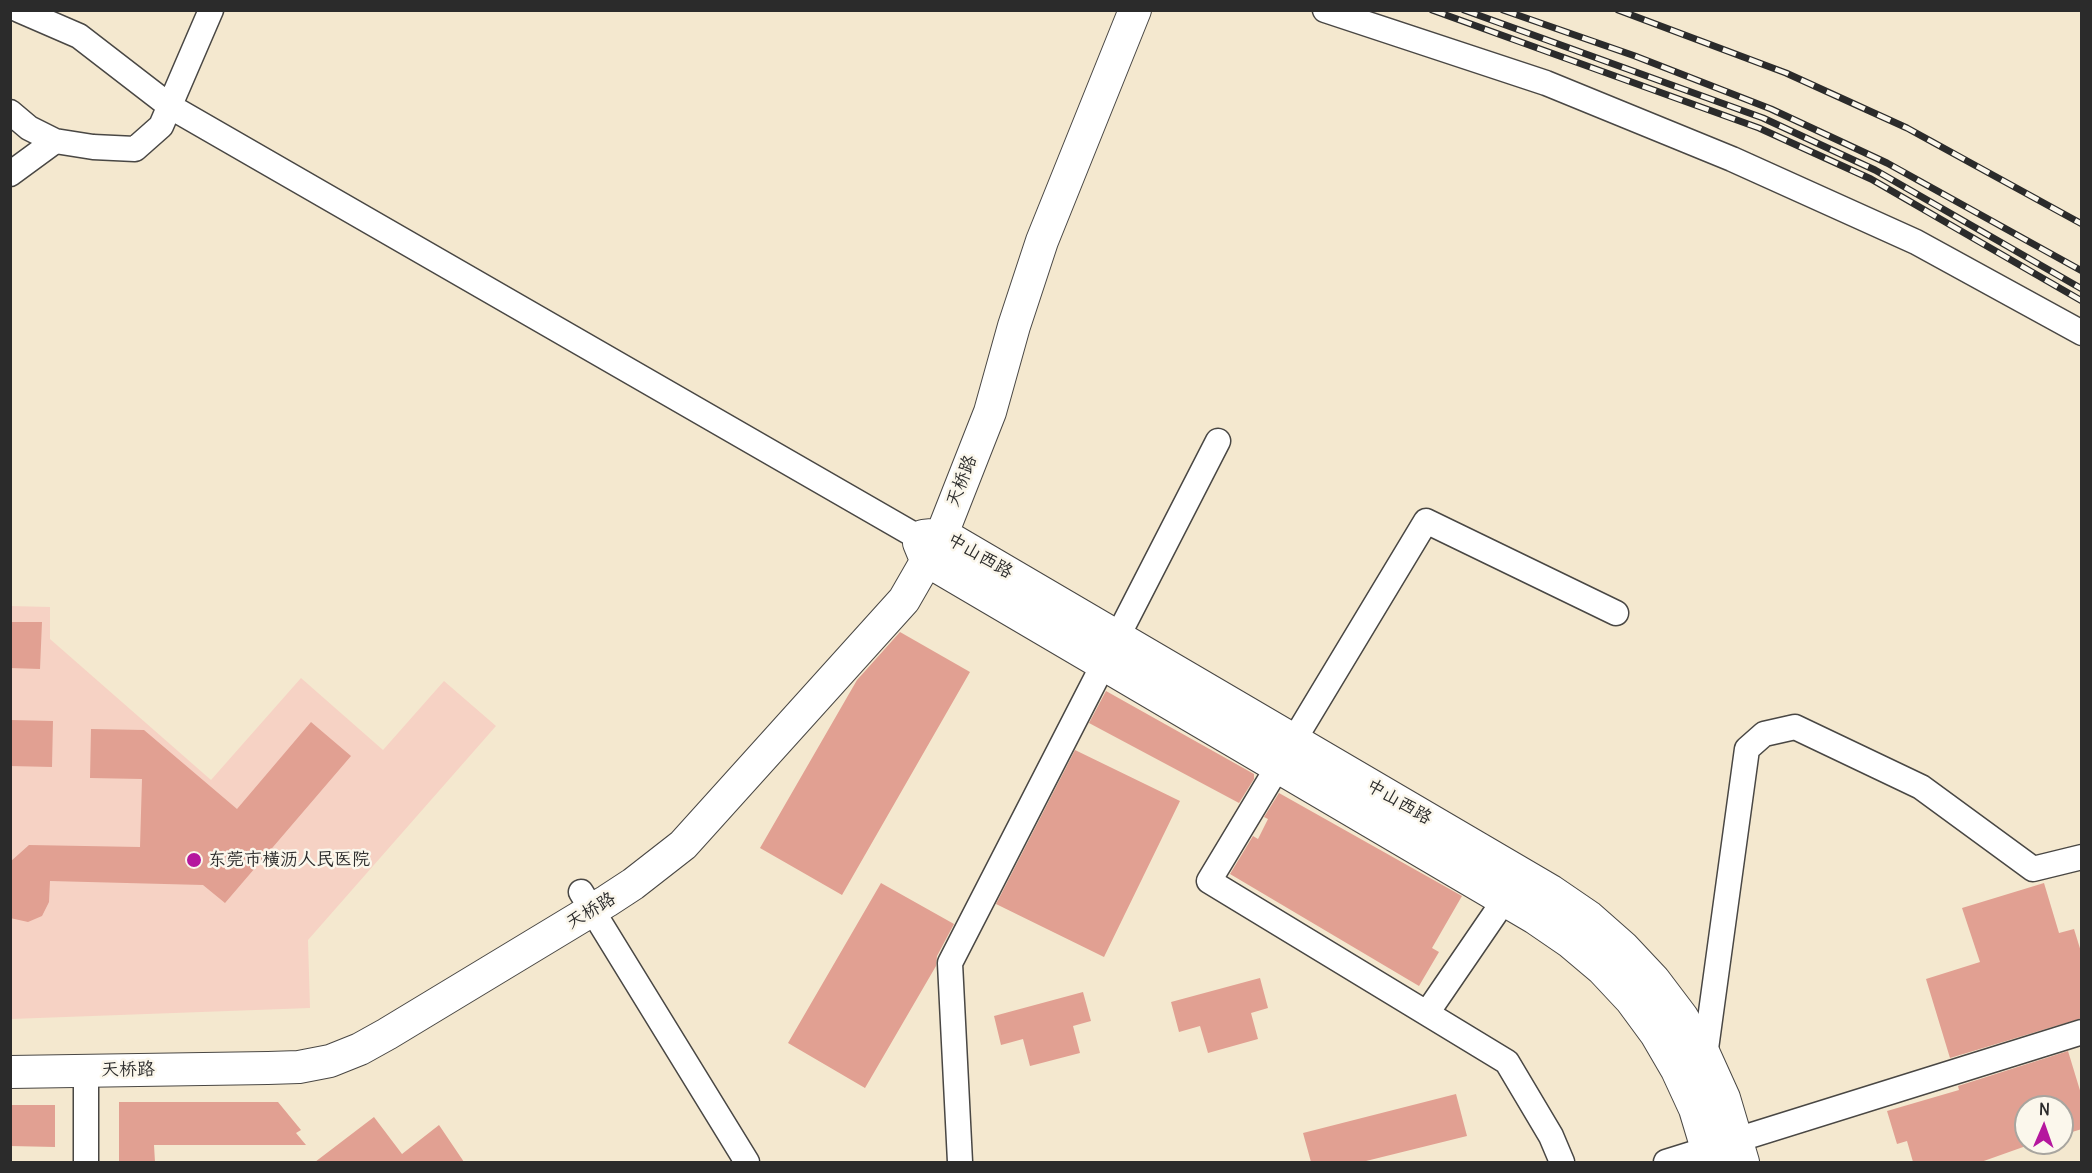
<!DOCTYPE html>
<html>
<head>
<meta charset="utf-8">
<style>
  body { margin:0 }
  #map { position:relative; width:2092px; height:1173px; overflow:hidden; background:#f4e8cf; font-family:Delius,sans-serif }
  canvas { display:block }
  .frame { position:absolute; inset:0; border:12px solid #2b2b2b; pointer-events:none }
  .north { position:absolute; left:2014px; top:1095px; width:60px; height:60px; box-sizing:border-box; background:#fbf7ec; border:2px solid #a8a59f; border-radius:50%; rotate:2deg; font-size:16px; font-weight:700; line-height:24px; text-align:center; color:#2b2b2b }
  .north::after { content:''; display:block; margin:auto; width:21px; height:27px; background:#b5179e; clip-path:polygon(50% 0,100% 100%,50% 72%,0 100%) }
</style>
</head>
<body>
<div id="map">
<canvas width="2092" height="1173"></canvas>
<div class="frame"></div>
<div class="north">N</div>
</div>
<script>
const ctx = document.querySelector('canvas').getContext('2d');
ctx.lineJoin = 'round';
function fill(path, color) { ctx.fillStyle = color; ctx.fill(path, 'evenodd'); }
const toPath = rows => new Path2D(rows.map(r => 'M' + r).join(''));
function strokePath(path, color, width, dash) { ctx.strokeStyle = color; ctx.lineWidth = width; ctx.lineCap = dash ? 'butt' : 'round'; ctx.setLineDash(dash || []); ctx.stroke(path); }
function label(font, color, halo, rows, align = 'center') {
  ctx.font = font + ' Delius,"LXGW WenKai TC",sans-serif'; ctx.lineWidth = 5; ctx.setLineDash([]); ctx.textBaseline = 'middle'; ctx.strokeStyle = halo; ctx.fillStyle = color; for (const [text, x, y, turn = 0] of rows) {
    ctx.save(); ctx.translate(x, y); ctx.rotate((+turn || 0) * Math.PI / 180); ctx.textAlign = isNaN(turn) ? turn : align; if (halo) ctx.strokeText(text, 0, 0); ctx.fillText(text, 0, 0); ctx.restore();
  }
}
const built = toPath([
  [10,606,50,607,50,639,211,780,301,678,383,750,444,681,496,726,308,940,310,1008,11,1019]
]);
const building = toPath([
  [10,622,42,622,40,669,10,668],
  [900,632,970,672,842,895,760,848,857,680],
  [1106,691,1254,774,1254,779,1239,803,1089,723],
  [10,720,53,721,52,767,10,766],
  [311,722,351,756,225,903,203,885,50,881,49,902,42,916,28,922,10,918,10,862,29,845,140,847,142,779,90,778,91,729,144,730,237,809],
  [1075,750,1180,801,1104,957,996,904],
  [1279,793,1462,896,1432,948,1439,952,1419,986,1230,874,1253,836,1258,839,1268,819,1264,817],
  [881,883,954,924,937,956,936,966,865,1088,788,1043],
  [2044,883,2059,933,2074,929,2082,955,2082,1018,1950,1058,1926,979,1980,962,1962,908],
  [1260,978,1268,1008,1251,1013,1258,1039,1208,1053,1200,1026,1179,1032,1171,1002],
  [1083,992,1091,1021,1073,1026,1080,1053,1030,1066,1023,1039,1001,1045,994,1016],
  [2068,1051,2082,1097,2082,1129,2062,1135,2062,1107,2026,1107,2026,1146,1981,1162,1913,1162,1907,1141,1897,1144,1887,1111,1959,1090,1958,1086],
  [1456,1094,1467,1136,1362,1162,1311,1162,1303,1133],
  [119,1102,278,1102,301,1130,296,1133,306,1145,154,1145,155,1162,119,1162],
  [10,1105,55,1105,55,1147,10,1146],
  [374,1117,402,1154,439,1125,464,1162,315,1162]
]);
const minor = toPath([
  [19,10,79,36,171,107,916,536],
  [1325,10,1546,83,1732,159,1916,242,2082,333],
  [10,112,29,128,55,141],
  [10,174,55,141,93,147,135,149,161,126,211,10],
  [581,892,747,1162],
  [1427,1013,1514,886],
  [1705,1056,1747,749,1764,734,1795,727,1921,787,2033,869,2082,857],
  [86,1071,86,1162],
  [960,1162,950,963,1218,441],
  [1562,1162,1551,1136,1507,1062,1209,881,1426,521,1616,613],
  [1666,1162,2082,1032]
]);
const major = toPath([
  [923,536,942,534,1551,891,1589,917,1623,947,1654,980,1682,1017,1705,1056,1724,1098,1743,1162],
  [919,543,926,560,1535,918,1570,942,1602,969,1631,1000,1656,1034,1677,1070,1695,1109,1711,1162],
  [10,1072,268,1068,299,1067,330,1061,360,1049,387,1034,607,901,633,884,683,845,904,600,942,534,990,412,1014,326,1042,241,1135,10]
]);
const rail = toPath([
  [1432,10,1759,128,1871,179,2082,301],
  [1464,10,1763,118,1875,170,2082,289],
  [1503,10,1635,56,1771,109,1887,163,2082,271],
  [1618,10,1786,73,1907,128,2082,224]
]);
const markers = [
  [194,860,8,"#b5179e"]
];
const streetNames = [
  ["天桥路",962,481,-69],
  ["中山西路",980,556,30],
  ["中山西路",1399,802,30],
  ["天桥路",591,911,-31],
  ["天桥路",128,1070,-1]
];
const poiNames = [
  ["东莞市横沥人民医院",208,860]
];
fill(built, '#f6d2c4');
fill(building, '#e1a092');
strokePath(minor, '#494744', 27);
strokePath(major, '#494744', 34);
strokePath(minor, '#fff', 24);
strokePath(major, '#fff', 32);
strokePath(rail, '#2b2b2b', 7);
strokePath(rail, '#fbf7ec', 4.5, [14]);
for (const [x, y, r, color] of markers) { const dot = new Path2D(); dot.arc(x, y, r, 0, 2 * Math.PI); ctx.fillStyle = color; ctx.fill(dot); strokePath(dot, '#fbf7ec', 2); }
label('18px', '#2b2b2b', '#fbf7ec', streetNames);
label('18px', '#2b2b2b', '#fbf7ec', poiNames, 'left');
</script>
</body>
</html>
